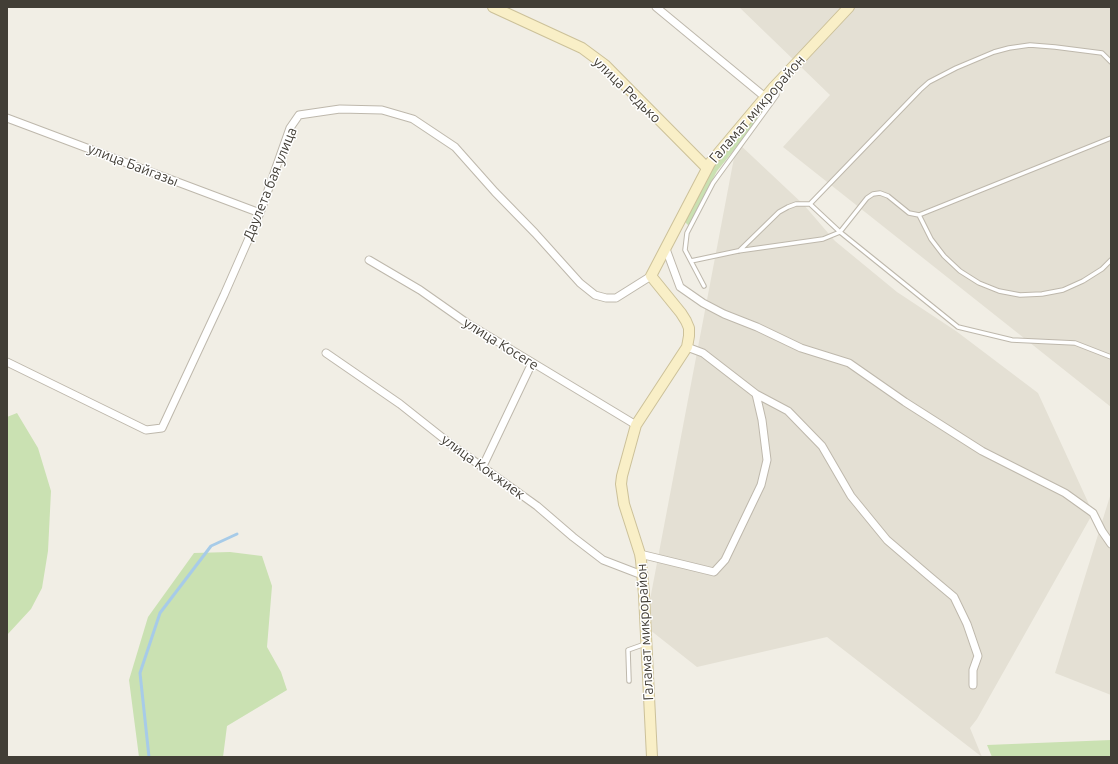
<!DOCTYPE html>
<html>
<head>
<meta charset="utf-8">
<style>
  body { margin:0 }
  #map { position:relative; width:1118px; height:764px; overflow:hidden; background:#f1eee5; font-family:Ubuntu,sans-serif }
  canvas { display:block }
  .frame { position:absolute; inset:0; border:8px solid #423e36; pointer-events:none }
</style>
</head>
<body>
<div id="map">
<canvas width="1118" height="764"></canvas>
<div class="frame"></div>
</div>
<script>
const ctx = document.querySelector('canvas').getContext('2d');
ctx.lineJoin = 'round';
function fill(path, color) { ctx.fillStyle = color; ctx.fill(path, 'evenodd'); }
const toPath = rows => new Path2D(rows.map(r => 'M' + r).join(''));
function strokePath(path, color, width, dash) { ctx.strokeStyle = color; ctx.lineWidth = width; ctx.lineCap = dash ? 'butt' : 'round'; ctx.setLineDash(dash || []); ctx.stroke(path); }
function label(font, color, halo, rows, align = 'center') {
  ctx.font = font + ' Ubuntu,sans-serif'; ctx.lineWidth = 3; ctx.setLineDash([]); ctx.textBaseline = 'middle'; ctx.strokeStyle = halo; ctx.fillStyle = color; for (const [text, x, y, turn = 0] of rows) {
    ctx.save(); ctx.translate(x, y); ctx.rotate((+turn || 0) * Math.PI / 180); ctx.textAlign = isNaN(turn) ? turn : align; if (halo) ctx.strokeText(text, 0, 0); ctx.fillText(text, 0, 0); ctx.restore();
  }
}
const residential = toPath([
  [739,7,1111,7,1111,407,783,147,830,95],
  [737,142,804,205,835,241,897,292,956,331,1038,393,1093,513,977,719,970,728,982,757,827,637,697,667,645,626],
  [1111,493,1111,695,1055,673]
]);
const green = toPath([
  [764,101,768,108,717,171,689,226,685,222,711,166],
  [17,413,38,448,51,491,48,551,42,588,31,609,7,635,7,417],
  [230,552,262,556,272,586,267,647,281,672,287,690,227,726,223,757,139,757,129,680,148,617,194,553],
  [1111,740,1111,757,992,757,987,745]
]);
const stream = toPath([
  [149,757,140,673,160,613,211,546,237,534]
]);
const lane = toPath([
  [810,204,840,232,958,327,1012,340,1075,343,1111,357],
  [919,215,931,239,944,256,960,271,979,283,999,291,1020,295,1042,294,1063,290,1083,281,1102,269,1111,260],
  [739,251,779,212,788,207,796,204,810,204,920,90,929,82,956,68,994,52,1009,48,1030,45,1055,47,1102,53,1111,62],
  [691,261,738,251,823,239,840,232,867,198,873,194,880,193,888,196,909,213,919,215,1111,138],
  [704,286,685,250,687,233,713,183,777,95,773,89],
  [629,681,628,650,645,644]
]);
const street = toPath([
  [656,7,765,97],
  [7,118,260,213],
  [666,249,680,287,703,303,724,314,757,327,801,348,849,363,905,402,982,451,1065,493,1093,513,1102,531,1111,544],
  [369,260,420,290,467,323,636,425],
  [326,353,400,404,453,446,537,506,573,537,603,560,642,575],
  [7,362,146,430,162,428,224,295,260,213,290,128,299,115,340,109,382,110,413,119,455,147,495,192,535,233,580,283,595,295,606,298,616,298,651,276],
  [756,394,788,411,822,446,851,496,887,540,929,576,954,597,967,624,978,656,973,670,973,685],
  [482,468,532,363],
  [640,554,714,572,725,560,761,485,767,460,762,420,756,394,703,353,687,347]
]);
const secondary = toPath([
  [493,7,582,48,605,65,707,168],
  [652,757,644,595,641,560,640,554,624,504,621,484,622,476,636,425,687,347,689,336,689,328,686,321,681,313,651,276,710,163,773,88,849,7]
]);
const streetNames = [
  ["улица Редько",627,90,44],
  ["Галамат микрорайон",757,109,-49],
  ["улица Байгазы",133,165,21],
  ["Даулета бая улица",270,184,-68],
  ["улица Косеге",501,344,32],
  ["улица Кокжиек",483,467,36],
  ["Галамат микрорайон",645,632,-93]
];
fill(residential, '#e4e0d4');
fill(green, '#cae1b2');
strokePath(stream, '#a7cbe8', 3);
strokePath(lane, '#beb8ac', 5.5);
strokePath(street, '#beb8ac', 9);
strokePath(secondary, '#ccc199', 12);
strokePath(lane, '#fff', 3.5);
strokePath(street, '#fff', 7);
strokePath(secondary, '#f9efc7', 10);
label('14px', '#423e36', '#fff', streetNames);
</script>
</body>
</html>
